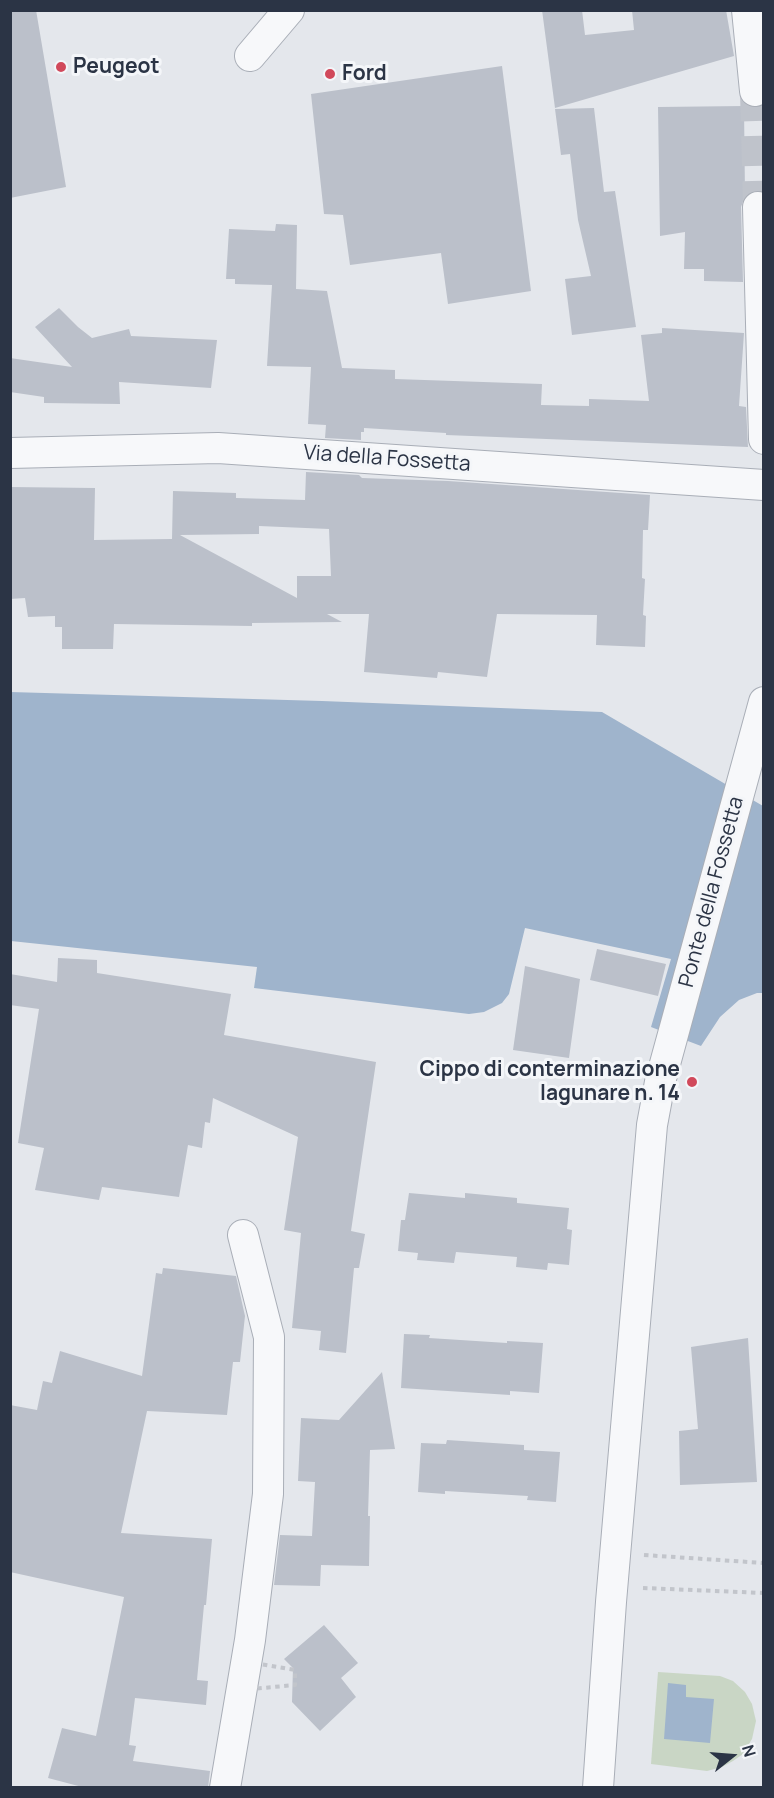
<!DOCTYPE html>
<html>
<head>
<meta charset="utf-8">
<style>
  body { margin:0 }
  #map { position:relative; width:774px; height:1798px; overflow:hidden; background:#e4e7ec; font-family:Manrope,sans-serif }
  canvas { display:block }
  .frame { position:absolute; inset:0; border:12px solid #2b3445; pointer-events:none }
  .north { position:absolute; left:702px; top:1726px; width:60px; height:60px; -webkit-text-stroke:4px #f4f6f9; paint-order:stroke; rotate:73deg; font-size:16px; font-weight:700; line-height:24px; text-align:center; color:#2b3445 }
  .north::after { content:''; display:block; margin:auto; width:21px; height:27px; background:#2b3445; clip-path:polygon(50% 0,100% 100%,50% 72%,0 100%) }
</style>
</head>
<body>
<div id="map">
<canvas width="774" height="1798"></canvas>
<div class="frame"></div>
<div class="north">N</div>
</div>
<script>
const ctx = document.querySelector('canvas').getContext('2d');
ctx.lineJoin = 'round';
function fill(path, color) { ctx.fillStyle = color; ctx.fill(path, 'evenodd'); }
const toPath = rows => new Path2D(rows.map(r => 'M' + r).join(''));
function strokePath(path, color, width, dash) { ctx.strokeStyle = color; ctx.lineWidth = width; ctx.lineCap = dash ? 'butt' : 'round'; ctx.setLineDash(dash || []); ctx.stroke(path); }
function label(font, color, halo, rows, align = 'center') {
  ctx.font = font + ' Manrope,sans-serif'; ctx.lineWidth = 6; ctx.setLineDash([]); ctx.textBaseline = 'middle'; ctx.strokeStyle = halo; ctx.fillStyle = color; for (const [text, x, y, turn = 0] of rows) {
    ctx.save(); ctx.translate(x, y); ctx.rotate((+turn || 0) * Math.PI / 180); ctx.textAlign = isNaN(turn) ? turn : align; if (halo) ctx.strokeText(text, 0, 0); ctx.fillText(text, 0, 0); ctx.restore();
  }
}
const green = toPath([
  [658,1672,720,1676,733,1681,745,1692,752,1704,756,1721,752,1739,743,1754,733,1761,722,1767,707,1771,651,1764]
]);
const water = toPath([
  [10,692,322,701,602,712,763,806,763,993,757,993,739,1000,720,1017,701,1046,651,1027,671,959,525,928,509,994,502,1003,484,1012,469,1014,254,988,257,967,11,941],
  [668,1683,686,1685,686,1697,714,1699,710,1743,664,1739]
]);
const building = toPath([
  [10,10,36,10,66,187,10,198],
  [542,10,582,10,585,35,634,30,632,10,726,10,734,56,555,108],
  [502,66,531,291,448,304,441,253,350,265,343,215,324,214,311,94],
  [744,106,745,196,741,207,743,282,704,281,704,269,684,269,685,232,660,236,658,107],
  [594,108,604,192,615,191,636,327,572,335,565,279,591,276,578,220,570,154,561,155,555,109],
  [276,224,297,225,296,289,327,291,342,368,395,370,395,379,542,384,541,405,589,406,589,399,649,401,641,335,662,333,662,328,744,333,739,406,746,407,748,447,446,435,446,433,364,428,364,432,361,432,361,440,325,438,326,425,308,424,311,367,267,366,272,285,235,284,235,279,226,279,229,229,275,231],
  [59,308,78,327,92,338,129,329,131,336,217,340,211,388,119,382,120,404,44,403,44,397,10,392,10,358,72,367,35,327],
  [306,472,359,475,362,478,448,481,650,495,648,530,643,530,642,578,645,579,643,615,646,616,645,647,596,645,597,615,497,614,487,677,438,672,437,678,364,672,369,614,327,614,342,622,252,623,252,626,114,624,113,649,62,649,62,627,55,627,55,616,28,617,25,598,10,599,10,487,95,488,94,540,172,539,173,491,236,493,236,498,305,500],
  [259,526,329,529,331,576,297,576,297,598,180,535,259,534],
  [597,949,666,964,658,996,590,980],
  [58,958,97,960,97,973,231,994,224,1035,376,1062,351,1231,365,1234,359,1268,354,1268,346,1353,319,1350,321,1331,292,1328,301,1233,284,1230,298,1137,213,1098,210,1123,205,1122,202,1148,188,1145,179,1197,102,1187,99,1200,35,1190,44,1148,18,1143,39,1009,10,1005,10,974,57,982],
  [525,966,580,979,569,1058,513,1050],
  [409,1193,465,1198,465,1193,517,1198,517,1203,569,1208,567,1229,572,1230,569,1265,548,1263,547,1270,516,1267,517,1257,456,1252,454,1263,417,1260,418,1253,398,1251,401,1220,405,1220],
  [163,1268,236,1276,245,1316,240,1362,233,1362,227,1415,147,1411,121,1533,212,1539,206,1605,204,1605,197,1680,208,1681,206,1705,135,1698,129,1745,136,1746,133,1761,210,1771,208,1788,86,1788,48,1778,62,1728,96,1736,124,1597,10,1572,10,1405,37,1410,43,1381,52,1383,60,1351,142,1376,156,1273,162,1274],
  [404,1334,430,1335,429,1338,507,1343,507,1341,543,1343,539,1393,510,1391,510,1395,401,1388],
  [748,1338,757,1482,680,1485,679,1431,698,1429,691,1347],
  [382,1372,395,1449,370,1450,368,1516,370,1516,369,1566,321,1565,320,1586,274,1585,280,1535,312,1536,315,1482,298,1481,301,1418,339,1420],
  [447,1440,524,1445,524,1450,560,1452,556,1502,527,1500,528,1496,445,1491,445,1494,418,1492,421,1443,446,1444],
  [324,1625,358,1663,341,1678,356,1697,320,1731,292,1702,293,1668,284,1659]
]);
const streetTunnel = toPath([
  [755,91,758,207]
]);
const path = toPath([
  [644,1555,764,1563],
  [643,1588,764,1593],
  [254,1663,295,1670,295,1685,252,1689,254,1663]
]);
const street = toPath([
  [747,10,755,91],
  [250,56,289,10],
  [758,207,764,439],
  [10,453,218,448,764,485],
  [225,1788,250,1640,268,1494,269,1337,243,1235],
  [598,1788,611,1602,652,1125,660,1082,764,702]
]);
const markers = [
  [61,67,6,"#d1495b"],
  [330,74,6,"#d1495b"],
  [692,1082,6,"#d1495b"]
];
const poiNames = [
  ["Peugeot",73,67],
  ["Ford",342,74],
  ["Cippo di conterminazione",680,1070,"right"],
  ["lagunare n. 14",680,1094,"right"]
];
const streetNames = [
  ["Via della Fossetta",387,459,4],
  ["Ponte della Fossetta",712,892,-75]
];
fill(green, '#c9d6c5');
fill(water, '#9fb4cc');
fill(building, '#bbc0ca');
strokePath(streetTunnel, '#bfc3cb', 30, [30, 15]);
strokePath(street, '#a9aeb7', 32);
strokePath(path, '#c2c5cb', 4, [4.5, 4.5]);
strokePath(street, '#f7f8fa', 30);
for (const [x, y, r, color] of markers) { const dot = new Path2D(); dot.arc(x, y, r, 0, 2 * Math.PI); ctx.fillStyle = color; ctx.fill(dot); strokePath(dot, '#f4f6f9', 2); }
label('bold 21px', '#2b3445', '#f4f6f9', poiNames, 'left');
label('21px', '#2b3445', '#f4f6f9', streetNames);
</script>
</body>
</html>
